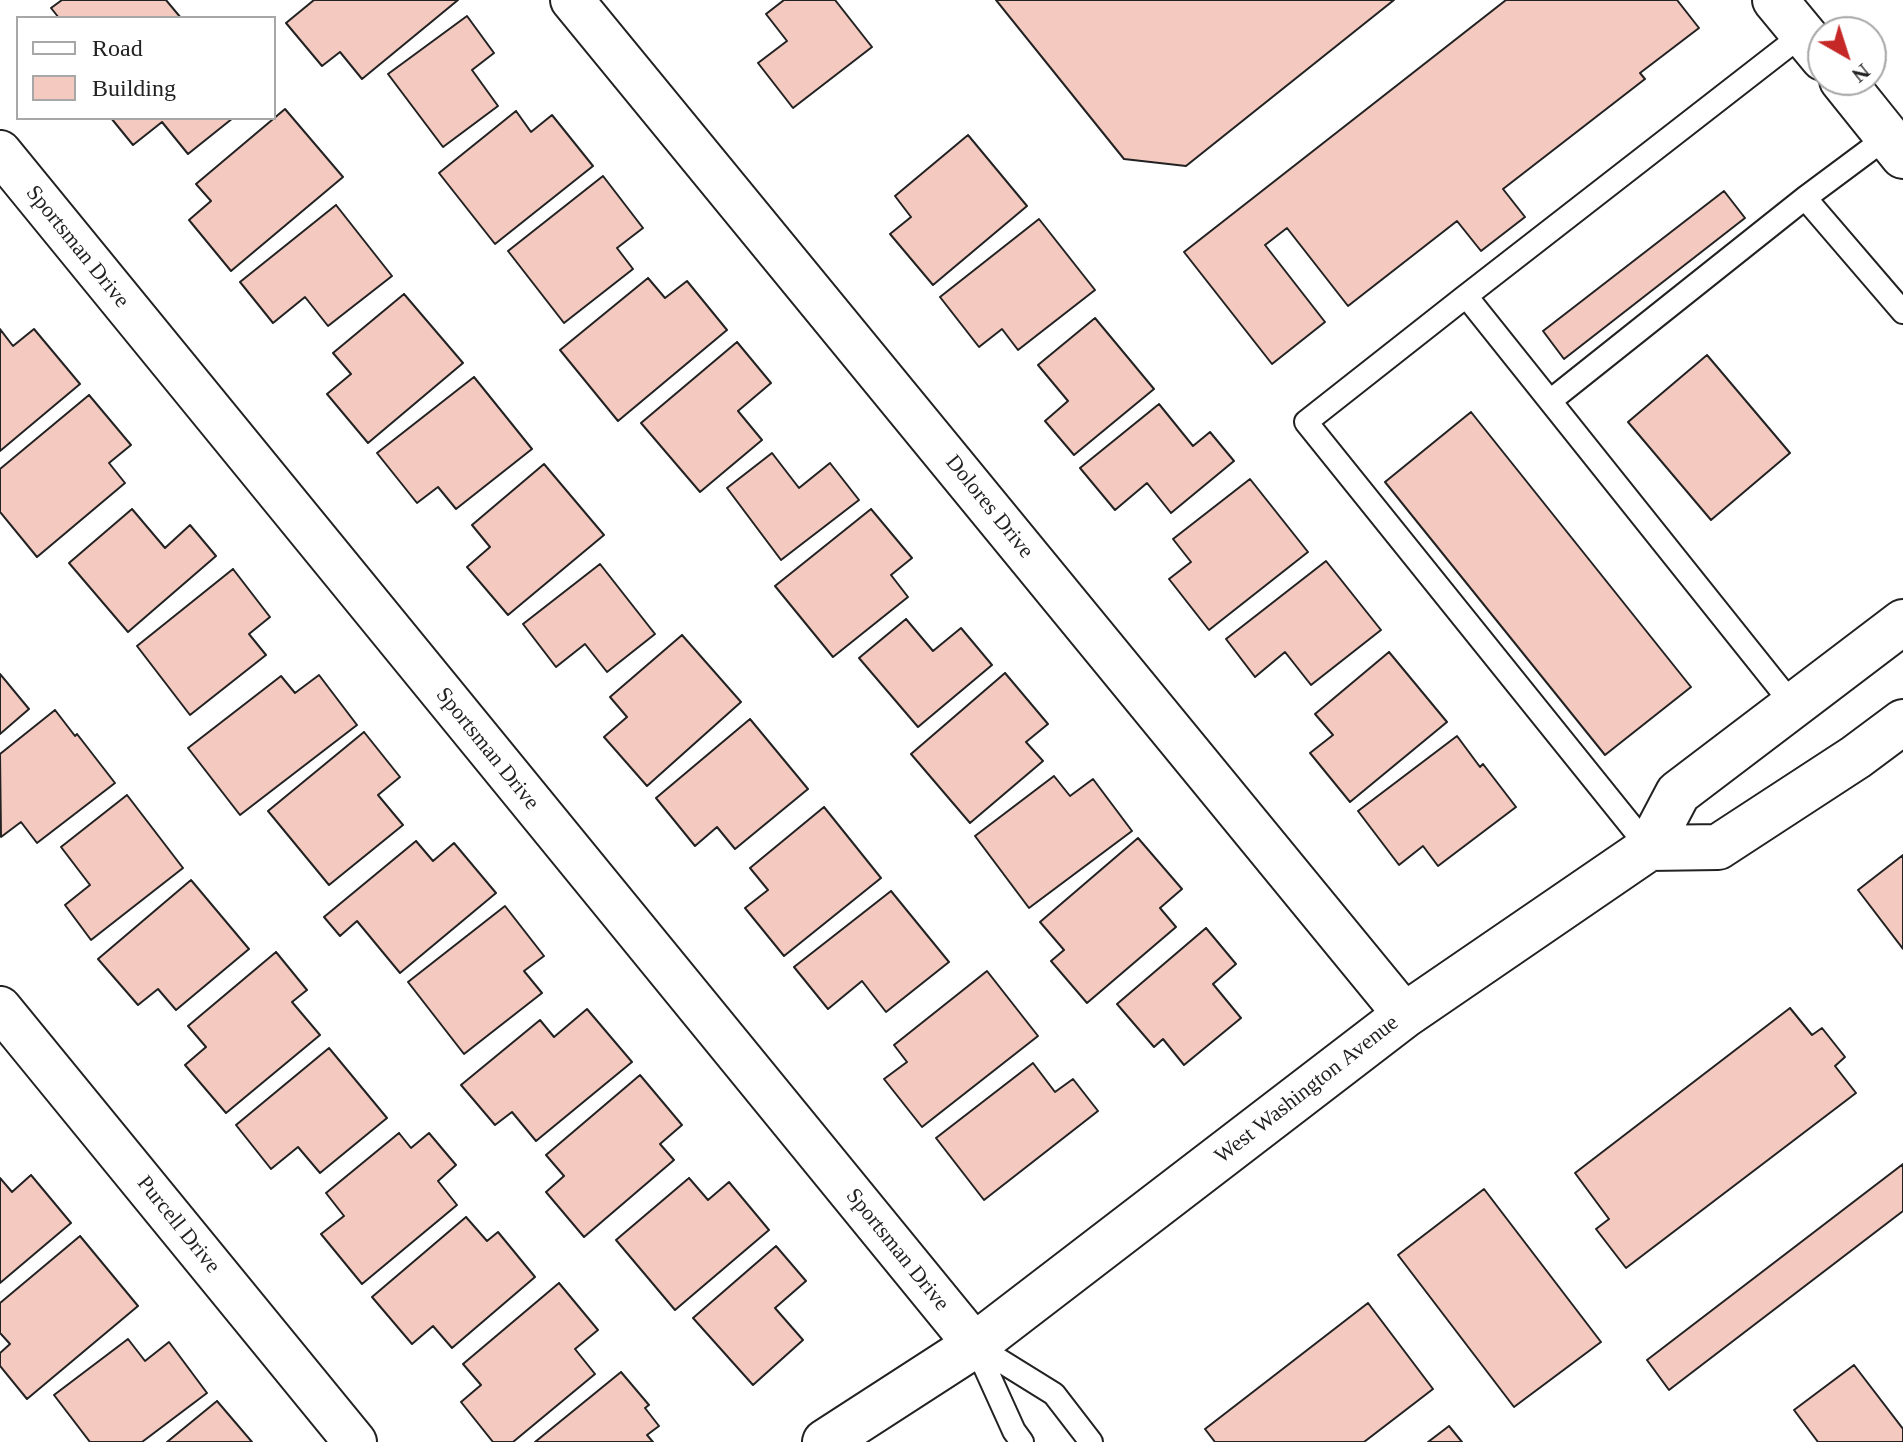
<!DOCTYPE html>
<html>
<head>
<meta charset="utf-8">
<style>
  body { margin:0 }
  #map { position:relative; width:1903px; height:1442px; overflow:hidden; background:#fff; font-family:Georgia,serif }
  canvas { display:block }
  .legend { position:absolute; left:16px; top:16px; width:260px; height:104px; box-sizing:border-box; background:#fff; border:2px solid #a7a7a7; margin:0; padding:10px 14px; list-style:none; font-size:24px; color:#222 }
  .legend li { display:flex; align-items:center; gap:16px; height:40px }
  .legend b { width:40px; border:2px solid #a7a7a7 }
  .north { position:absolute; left:1807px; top:16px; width:80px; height:80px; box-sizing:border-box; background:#fff; border:2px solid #a7a7a7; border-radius:50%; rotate:141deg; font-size:22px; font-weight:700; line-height:32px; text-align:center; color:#222 }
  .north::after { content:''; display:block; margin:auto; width:28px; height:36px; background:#c62828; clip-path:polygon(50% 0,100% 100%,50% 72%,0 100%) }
</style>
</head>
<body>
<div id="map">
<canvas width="1903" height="1442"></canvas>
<ul class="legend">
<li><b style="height:10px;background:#fff"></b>Road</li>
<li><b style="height:22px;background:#f3c9c0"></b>Building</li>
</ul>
<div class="north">N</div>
</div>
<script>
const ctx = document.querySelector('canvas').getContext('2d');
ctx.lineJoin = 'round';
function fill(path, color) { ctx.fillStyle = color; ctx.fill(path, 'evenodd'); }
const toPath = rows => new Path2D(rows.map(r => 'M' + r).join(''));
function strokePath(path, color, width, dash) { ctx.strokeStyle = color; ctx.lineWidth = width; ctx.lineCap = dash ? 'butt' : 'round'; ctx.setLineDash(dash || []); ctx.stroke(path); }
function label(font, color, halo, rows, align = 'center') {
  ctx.font = font + ' Georgia,serif'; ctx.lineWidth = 6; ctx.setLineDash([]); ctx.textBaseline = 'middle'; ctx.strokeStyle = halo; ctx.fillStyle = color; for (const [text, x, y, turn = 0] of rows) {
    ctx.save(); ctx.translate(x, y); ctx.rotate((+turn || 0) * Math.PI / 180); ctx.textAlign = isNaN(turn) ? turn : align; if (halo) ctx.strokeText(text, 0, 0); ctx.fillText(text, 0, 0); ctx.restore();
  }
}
const building = toPath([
  [62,0,166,0,181,18,59,18,51,8,62,0],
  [314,0,458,0,362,79,340,52,322,66,286,23,314,0],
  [784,0,835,0,872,47,793,108,758,63,787,41,766,14,784,0],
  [996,0,1394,0,1186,166,1124,159,996,0],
  [1506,0,1677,0,1699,28,1640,73,1645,79,1503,189,1525,217,1481,251,1457,221,1348,306,1287,228,1265,245,1325,322,1272,364,1184,252,1506,0],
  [467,16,494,53,472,70,498,106,443,147,388,74,467,16],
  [285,109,343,177,231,271,189,220,211,201,196,184,285,109],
  [516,111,531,132,552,115,593,166,495,244,439,173,516,111],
  [111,118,233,118,188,154,162,122,133,145,111,118],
  [968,135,1027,206,933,285,890,234,911,217,895,196,968,135],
  [603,176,643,228,617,248,633,269,564,323,508,251,603,176],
  [1724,191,1745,218,1564,359,1543,331,1724,191],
  [336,205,392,276,328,326,305,297,273,323,240,282,336,205],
  [1039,219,1095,290,1018,350,1002,329,979,347,940,297,1039,219],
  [648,278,665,298,687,281,727,330,618,421,560,350,648,278],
  [404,294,463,363,368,443,327,394,351,374,333,353,404,294],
  [1095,318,1154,389,1074,455,1045,421,1068,401,1038,365,1095,318],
  [0,329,13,346,34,329,80,384,0,451,0,329],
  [737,342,771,383,738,411,762,440,700,492,641,423,737,342],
  [1707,355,1790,453,1711,520,1628,422,1707,355],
  [474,377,532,449,456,509,438,487,417,503,377,453,474,377],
  [89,395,131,445,109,463,125,483,37,557,0,512,0,469,89,395],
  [1159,404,1193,446,1210,432,1234,461,1171,513,1147,483,1115,510,1080,468,1159,404],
  [1471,412,1691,687,1605,755,1385,482,1471,412],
  [772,453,799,488,830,463,859,500,781,560,727,488,772,453],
  [544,464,604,535,508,615,467,567,490,547,472,525,544,464],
  [1250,479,1308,552,1209,630,1169,579,1191,562,1173,539,1250,479],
  [132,509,165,548,190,525,216,556,128,632,69,563,132,509],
  [871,509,912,558,891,575,908,597,833,657,775,586,871,509],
  [1326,561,1381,630,1311,685,1285,652,1255,677,1226,639,1326,561],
  [600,564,655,634,607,672,585,644,556,667,523,624,600,564],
  [233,569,270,617,249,634,266,655,190,715,137,646,233,569],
  [906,619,933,651,961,628,992,665,918,727,859,658,906,619],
  [682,635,741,702,647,786,604,737,627,717,610,697,682,635],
  [1389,652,1447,722,1350,802,1310,753,1333,735,1315,714,1389,652],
  [1005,673,1048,724,1026,742,1043,761,970,823,911,754,1005,673],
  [0,674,29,709,0,734,0,674],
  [319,675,357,725,240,815,188,748,281,676,295,693,319,675],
  [55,710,75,736,77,734,115,783,37,843,21,822,1,837,0,754,55,710],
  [750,719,808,789,735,849,717,827,695,846,656,798,750,719],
  [364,732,400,777,378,795,403,825,329,885,268,811,364,732],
  [1457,736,1480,767,1483,764,1516,807,1438,866,1423,846,1399,865,1358,811,1457,736],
  [1054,776,1070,796,1093,779,1132,831,1029,908,975,836,1054,776],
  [127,795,183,868,91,940,65,905,90,885,61,847,127,795],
  [824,807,881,878,784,956,745,908,768,890,750,868,824,807],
  [1138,838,1182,889,1160,908,1176,927,1087,1003,1051,961,1064,950,1040,922,1138,838],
  [416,841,433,861,454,843,496,893,400,973,357,921,340,936,324,917,416,841],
  [1903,855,1903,949,1858,890,1903,855],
  [191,880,249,949,176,1010,158,989,138,1005,98,959,191,880],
  [891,891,949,962,886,1012,862,981,828,1009,794,967,891,891],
  [505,906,544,956,524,971,542,993,464,1054,408,982,505,906],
  [1206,928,1236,964,1213,984,1241,1018,1184,1065,1163,1039,1154,1047,1117,1004,1206,928],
  [276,952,307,990,292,1002,320,1035,226,1113,185,1065,206,1047,188,1026,276,952],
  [987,971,1038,1036,922,1127,884,1079,907,1062,894,1045,987,971],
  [1790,1008,1812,1035,1822,1028,1845,1057,1835,1066,1856,1093,1626,1268,1596,1229,1609,1219,1575,1173,1790,1008],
  [587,1009,632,1062,536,1141,512,1112,495,1125,461,1085,540,1020,554,1037,587,1009],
  [329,1048,387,1118,320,1173,298,1147,271,1169,236,1125,329,1048],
  [1033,1063,1055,1092,1073,1079,1098,1111,984,1200,936,1138,1033,1063],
  [640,1075,682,1125,660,1144,674,1160,584,1237,546,1192,564,1176,546,1155,640,1075],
  [399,1133,411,1148,429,1133,456,1165,438,1181,457,1205,362,1284,321,1234,344,1216,326,1193,399,1133],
  [1903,1164,1903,1211,1669,1390,1647,1360,1903,1164],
  [31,1175,71,1223,0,1283,0,1178,12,1192,31,1175],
  [689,1178,708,1200,729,1182,769,1230,675,1310,616,1240,689,1178],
  [1484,1189,1601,1342,1514,1407,1398,1255,1484,1189],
  [466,1217,487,1241,498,1232,535,1277,452,1348,433,1326,412,1344,372,1297,466,1217],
  [80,1236,138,1306,27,1399,0,1366,0,1353,10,1344,0,1333,0,1303,80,1236],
  [776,1246,806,1281,775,1308,803,1340,753,1385,693,1318,776,1246],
  [559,1283,598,1330,575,1349,595,1374,513,1442,493,1442,461,1402,481,1385,463,1364,559,1283],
  [1368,1303,1433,1389,1364,1442,1215,1442,1205,1429,1368,1303],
  [128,1339,145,1361,169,1342,207,1393,142,1442,90,1442,54,1395,128,1339],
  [1854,1365,1903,1429,1903,1442,1818,1442,1794,1410,1854,1365],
  [621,1372,649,1405,645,1408,659,1426,647,1435,653,1442,535,1442,621,1372],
  [217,1401,252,1442,167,1442,217,1401],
  [1449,1426,1462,1442,1428,1442,1449,1426]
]);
const lane = toPath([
  [1805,198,1887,137],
  [1466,296,1803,34],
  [1550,401,1805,198,1903,312],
  [1649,848,1306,422,1466,296,1793,705],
  [975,1345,1054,1394,1091,1442],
  [975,1345,1014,1431,1022,1442]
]);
const street = toPath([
  [572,0,1405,1015],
  [0,152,975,1345],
  [0,1008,355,1442]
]);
const secondary = toPath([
  [1649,848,1718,847,1856,757,1903,722],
  [825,1442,975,1345,1405,1015,1649,848,1678,793,1903,622]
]);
const primary = toPath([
  [1775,0,1823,58],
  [1842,80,1903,156]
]);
const streetNames = [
  ["Sportsman Drive",77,247,51],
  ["Dolores Drive",989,507,51],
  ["Sportsman Drive",487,749,51],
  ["West Washington Avenue",1307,1090,-38],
  ["Purcell Drive",178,1225,51],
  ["Sportsman Drive",897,1250,51]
];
fill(building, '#f3c9c0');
strokePath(building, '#222', 2);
strokePath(lane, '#222', 26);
strokePath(street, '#222', 46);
strokePath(secondary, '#222', 48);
strokePath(primary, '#222', 48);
strokePath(lane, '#fff', 22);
strokePath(street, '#fff', 42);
strokePath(secondary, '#fff', 44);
strokePath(primary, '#fff', 44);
label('22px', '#222', '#fff', streetNames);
</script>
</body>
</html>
